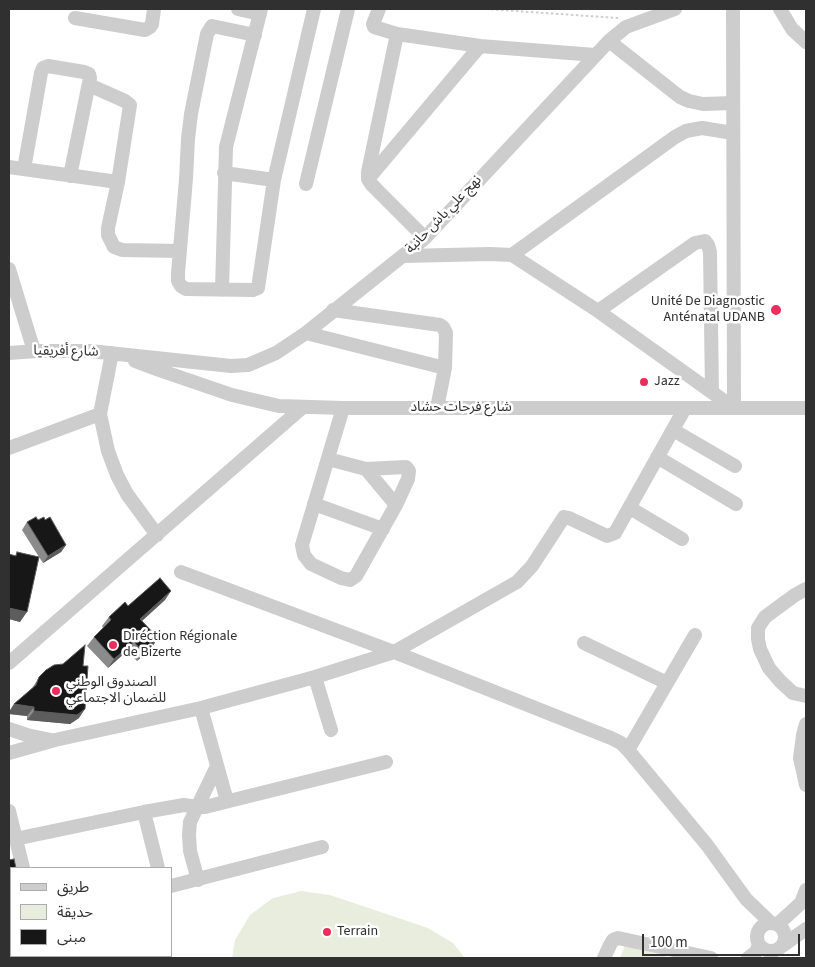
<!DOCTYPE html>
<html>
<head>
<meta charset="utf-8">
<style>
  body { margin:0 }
  #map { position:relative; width:815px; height:967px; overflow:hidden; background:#fff; font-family:"Source Sans 3","Noto Sans Arabic",sans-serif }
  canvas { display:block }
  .frame { position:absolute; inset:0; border:10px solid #303030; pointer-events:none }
  .legend { position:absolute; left:10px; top:867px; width:162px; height:90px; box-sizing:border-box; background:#fff; border:1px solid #acacac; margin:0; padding:6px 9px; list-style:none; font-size:15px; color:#303030 }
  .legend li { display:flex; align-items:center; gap:10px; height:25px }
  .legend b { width:25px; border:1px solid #acacac }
  .scale { position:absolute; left:642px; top:934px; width:158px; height:22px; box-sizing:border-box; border:2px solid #303030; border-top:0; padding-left:6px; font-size:15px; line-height:18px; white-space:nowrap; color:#303030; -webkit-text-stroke:4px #fff; paint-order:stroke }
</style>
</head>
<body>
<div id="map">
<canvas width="815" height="967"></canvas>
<div class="frame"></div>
<ul class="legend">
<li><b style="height:6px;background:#cdcdcd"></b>طريق</li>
<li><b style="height:14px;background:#e9eddd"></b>حديقة</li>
<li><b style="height:14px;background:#171717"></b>مبنى</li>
</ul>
<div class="scale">100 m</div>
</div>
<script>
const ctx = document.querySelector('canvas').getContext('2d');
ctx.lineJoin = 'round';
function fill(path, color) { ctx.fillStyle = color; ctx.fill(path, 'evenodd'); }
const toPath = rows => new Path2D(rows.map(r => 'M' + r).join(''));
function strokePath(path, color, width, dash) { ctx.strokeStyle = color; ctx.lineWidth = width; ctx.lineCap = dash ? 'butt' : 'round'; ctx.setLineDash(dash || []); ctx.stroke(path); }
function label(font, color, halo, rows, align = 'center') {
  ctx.font = font + ' "Source Sans 3","Noto Sans Arabic",sans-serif'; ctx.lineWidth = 5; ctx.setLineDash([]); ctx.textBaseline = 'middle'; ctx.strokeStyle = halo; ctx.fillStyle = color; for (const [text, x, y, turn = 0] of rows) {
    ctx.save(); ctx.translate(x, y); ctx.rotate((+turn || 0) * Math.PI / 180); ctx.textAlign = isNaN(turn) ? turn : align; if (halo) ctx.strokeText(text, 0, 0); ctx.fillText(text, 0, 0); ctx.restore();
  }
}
const green = toPath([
  [301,891,330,895,428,928,453,943,465,958,232,958,235,940,250,915,273,898],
  [625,945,670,958,620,958]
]);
const path = toPath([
  [486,9,618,18]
]);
const minor = toPath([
  [238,9,260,14],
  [379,9,373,24,374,27,397,34,480,46,595,55],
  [733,9,734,408],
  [780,9,792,29,806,42],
  [75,18,145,30,150,27,152,24,154,9],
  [397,34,368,172,368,179,372,185,425,238],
  [255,35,212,26,207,34,191,114,188,139,186,179,178,273,178,281,181,286,186,289,253,290,258,288,274,180,314,9],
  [609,41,680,97,689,101,703,104,733,103],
  [9,167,118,182,130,105,125,101,89,85],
  [24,169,41,73,43,68,48,66,84,72,89,74,90,78,70,176],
  [224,173,274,180],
  [368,179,480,46],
  [118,182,108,228,108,235,114,247,122,250,180,251],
  [306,184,348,9],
  [512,255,675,137,686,131,702,128,733,133],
  [404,256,490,254,512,255,598,311,734,408],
  [9,269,34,351],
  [222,290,226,147,261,9],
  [333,310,440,325,443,327,446,333,445,368,437,408],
  [598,311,695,243,705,241,708,245,710,252,712,392],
  [306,333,445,368],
  [9,353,37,351,90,351,231,366,248,365,276,353,306,333,425,238,609,41,626,27,675,9],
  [112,353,100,414,108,451,117,475,127,494,157,535],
  [135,361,159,370,232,395,279,406,343,408,806,408],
  [673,430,735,466],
  [9,448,100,414],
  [657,457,736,504],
  [328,459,366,469,406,467,409,471,408,479,396,505,356,576,350,580,341,578,311,564,304,555,302,545,343,408],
  [366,469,396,505],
  [314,504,383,529],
  [630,508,682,539],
  [181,572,394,652,611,738,621,743,628,750,707,845,746,899,771,923],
  [806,589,795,595,765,617,758,628,758,639,760,649,769,668,780,681,793,693,806,696],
  [584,643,667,683],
  [9,663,303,407],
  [315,677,331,730],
  [201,708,227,801],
  [806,724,803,735,800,758,806,785],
  [9,729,27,735,51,740],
  [628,750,695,635],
  [9,753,55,740,201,708,315,677,394,652,517,582,532,566,564,517,569,518,607,536,615,533,685,408],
  [9,811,23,868],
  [144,812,158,868],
  [15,839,144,812,184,805,197,807,205,807,386,762],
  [198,880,190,851,189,835,190,822,217,766],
  [171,886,322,847],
  '757 937a14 14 0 1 1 28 0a14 14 0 1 1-28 0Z',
  [778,924,801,903,806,890],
  [9,929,11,929],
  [782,946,806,929],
  [604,958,610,945,613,940,618,938,711,958],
  [748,958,756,952,759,945]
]);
const wall = toPath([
  [38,520,45,520,66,545,61,552,43,563,39,557,20,622,9,619,9,554,15,556,17,552,39,557,22,530,27,522],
  [165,600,142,621,158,638,152,647,137,661,127,651,108,668,87,646,94,637,103,628,102,626,109,617,128,606],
  [39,677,79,718,70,724,27,720,27,716,9,714,9,712,14,704,32,689,33,687],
  [9,860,11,868,11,883,10,884,9,883]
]);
const shadedWall = toPath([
  [66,545,61,552,43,563,48,556],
  [171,591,165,600,134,628,140,619],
  [9,608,27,612,20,622,9,619],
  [158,638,152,647,137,661,143,652],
  [134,642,127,651,108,668,114,659],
  [14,704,34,707,27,716,9,714,9,712],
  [85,709,79,718,70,724,27,720,34,711]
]);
const building = toPath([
  [36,517,38,520,44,517,45,520,50,517,66,545,48,556,27,522,36,517],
  [17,552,39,557,27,612,9,608,9,554,16,556,17,552],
  [160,578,171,591,140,619,158,638,143,652,134,642,114,659,94,637,111,620,109,617,125,602,128,606,160,578],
  [85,645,83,666,88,666,85,709,77,715,34,711,34,707,14,704,36,685,39,677,46,670,54,665,63,664,85,645],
  [14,859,16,868,11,868,11,878,9,877,9,860,14,859]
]);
const markers = [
  [776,310,6,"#eb2d5c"],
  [644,382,5,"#eb2d5c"],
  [113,645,5,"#eb2d5c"],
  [56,691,5,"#eb2d5c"],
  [327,932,5,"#eb2d5c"]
];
const streetNames = [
  ["نهج علي باش حانبة",444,215,-46],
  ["شارع أفريقيا",66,352,1],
  ["شارع فرحات حشاد",461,408]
];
const poiNames = [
  ["Unité De Diagnostic",765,302,"right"],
  ["Anténatal UDANB",765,318,"right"],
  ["Jazz",654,382],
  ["Diréction Régionale",123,637],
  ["de Bizerte",123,653],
  ["الصندوق الوطني",66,683],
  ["للضمان الاجتماعي",66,699],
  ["Terrain",337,932]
];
fill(green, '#e9eddd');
strokePath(path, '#cdcdcd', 2, [2.5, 2.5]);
strokePath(minor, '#cdcdcd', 14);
fill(wall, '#8b8b8b');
fill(shadedWall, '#5d5d5d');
fill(building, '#171717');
strokePath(building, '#5d5d5d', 1);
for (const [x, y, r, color] of markers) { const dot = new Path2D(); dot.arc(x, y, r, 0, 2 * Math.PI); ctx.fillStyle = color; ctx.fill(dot); strokePath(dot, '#fff', 2); }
label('14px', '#303030', '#fff', streetNames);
label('14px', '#303030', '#fff', poiNames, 'left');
</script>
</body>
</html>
